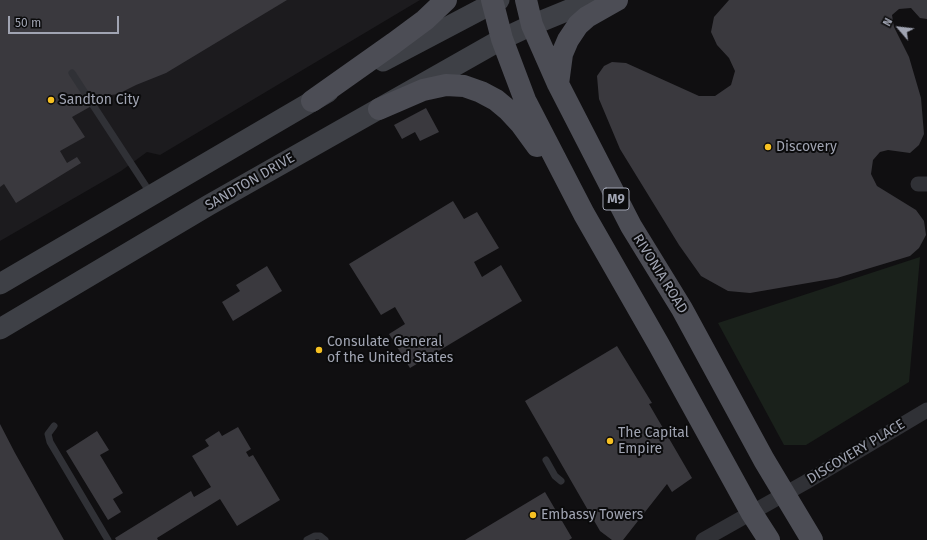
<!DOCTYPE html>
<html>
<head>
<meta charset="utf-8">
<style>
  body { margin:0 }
  #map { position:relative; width:927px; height:540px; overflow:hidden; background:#100f11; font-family:"Fira Sans",sans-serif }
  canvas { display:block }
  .north { position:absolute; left:879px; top:8px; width:40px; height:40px; -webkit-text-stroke:3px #0b0b0c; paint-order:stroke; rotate:298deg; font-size:11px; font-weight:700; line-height:16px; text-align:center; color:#a0a4b2 }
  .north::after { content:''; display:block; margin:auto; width:14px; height:18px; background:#a0a4b2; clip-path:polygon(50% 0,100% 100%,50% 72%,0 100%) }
  .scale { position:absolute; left:8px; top:16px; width:111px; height:18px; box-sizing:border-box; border:2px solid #a0a4b2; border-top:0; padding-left:5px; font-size:12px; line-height:14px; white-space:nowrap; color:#a0a4b2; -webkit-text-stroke:3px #0b0b0c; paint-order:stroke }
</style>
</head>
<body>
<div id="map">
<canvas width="927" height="540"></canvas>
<div class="north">N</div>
<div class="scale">50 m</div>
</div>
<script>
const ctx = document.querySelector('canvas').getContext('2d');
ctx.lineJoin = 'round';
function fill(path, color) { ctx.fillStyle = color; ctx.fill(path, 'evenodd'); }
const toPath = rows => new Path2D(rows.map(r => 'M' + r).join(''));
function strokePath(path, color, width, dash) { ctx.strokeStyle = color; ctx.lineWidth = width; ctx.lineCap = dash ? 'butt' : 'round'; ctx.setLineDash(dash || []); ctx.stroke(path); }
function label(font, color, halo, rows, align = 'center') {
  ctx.font = font + ' "Fira Sans",sans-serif'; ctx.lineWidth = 4; ctx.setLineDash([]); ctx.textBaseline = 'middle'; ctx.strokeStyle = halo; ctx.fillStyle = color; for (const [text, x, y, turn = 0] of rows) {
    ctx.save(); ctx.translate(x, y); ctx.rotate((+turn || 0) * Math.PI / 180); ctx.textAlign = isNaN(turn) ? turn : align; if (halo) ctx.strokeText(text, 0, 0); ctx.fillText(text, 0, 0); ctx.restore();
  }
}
const built = toPath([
  [0,0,420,0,160,155,147,152,121,171,0,241]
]);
const green = toPath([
  [920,257,909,382,806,445,784,445,718,323]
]);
const building = toPath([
  [0,0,287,0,166,73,136,85,118,94,111,95,72,117,85,137,60,151,67,163,77,157,81,163,16,203,4,184,0,187],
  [729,0,927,0,927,19,920,18,911,8,899,9,892,15,894,27,909,57,921,98,924,134,919,145,910,153,888,150,880,152,873,160,871,174,877,186,916,210,924,221,926,235,919,248,910,256,837,278,750,293,728,291,701,276,679,245,620,149,599,99,597,76,604,66,612,62,626,63,699,96,715,96,731,85,735,71,729,58,717,45,711,32,714,17],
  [426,108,439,132,420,141,415,132,402,139,394,125],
  [453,201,464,219,477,212,499,248,474,262,482,277,501,265,522,301,410,368,389,334,405,324,395,307,381,315,349,264],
  [267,266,282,291,233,321,222,302,240,291,236,285],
  [617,346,652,403,649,404,692,478,672,492,667,484,623,540,612,540,600,531,525,401],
  [0,424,15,453,64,540,0,540],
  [238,427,251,449,246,452,249,457,253,455,280,500,237,526,220,499,157,538,158,540,116,540,115,538,191,491,194,497,211,487,192,456,209,446,205,440,219,431,222,436],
  [97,431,109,450,100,455,123,493,113,499,121,512,108,520,66,451],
  [545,492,572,538,569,540,465,540]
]);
const service = toPath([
  [72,73,151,194],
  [54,426,48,434,50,442,108,540],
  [546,460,555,476,561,481],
  [307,540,315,536,320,536,325,540]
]);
const minor = toPath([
  [918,184,927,184],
  [703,540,806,482,927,410]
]);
const secondary = toPath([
  [383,61,499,0],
  [0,284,328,92],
  [0,329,209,205,502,39,532,25,593,0]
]);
const primary = toPath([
  [492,0,502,39,525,100,584,214,659,345,751,512,769,540],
  [526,0,532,25,558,84,631,226,682,309,764,460,812,540],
  [558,84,562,54,568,40,578,25,587,17,617,0],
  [312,101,394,43,425,20,446,0],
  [379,109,423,90,446,85,464,86,481,92,496,100,508,110,521,124,537,146]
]);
const markers = [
  [51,100,4,"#f7c122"],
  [768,147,4,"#f7c122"],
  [319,350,4,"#f7c122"],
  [610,441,4,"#f7c122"],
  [533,515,4,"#f7c122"]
];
const shields = [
  [616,199,26]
];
const shieldNames = [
  ["M9",616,199]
];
const poiNames = [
  ["Sandton City",59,100],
  ["Discovery",776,147],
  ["Consulate General",327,342],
  ["of the United States",327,358],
  ["The Capital",618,433],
  ["Empire",618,449],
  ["Embassy Towers",541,515]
];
const streetNames = [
  ["SANDTON DRIVE",250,182,-30],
  ["RIVONIA ROAD",660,274,58],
  ["DISCOVERY PLACE",856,452,-31]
];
fill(built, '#1c1b1e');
fill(green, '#1a211b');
fill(building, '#3a393e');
strokePath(service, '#303136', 7);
strokePath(minor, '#303136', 15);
strokePath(secondary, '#3e4046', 21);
strokePath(primary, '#4c4d55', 22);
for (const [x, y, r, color] of markers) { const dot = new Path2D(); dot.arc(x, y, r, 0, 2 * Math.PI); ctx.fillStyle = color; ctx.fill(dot); strokePath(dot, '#0b0b0c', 1.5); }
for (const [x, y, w] of shields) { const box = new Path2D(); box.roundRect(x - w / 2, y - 11, w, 22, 3); ctx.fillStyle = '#0b0b0c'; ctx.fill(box); strokePath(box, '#a0a4b2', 1); }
label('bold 13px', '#a0a4b2', null, shieldNames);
label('14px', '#a0a4b2', '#0b0b0c', poiNames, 'left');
label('14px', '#a0a4b2', '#0b0b0c', streetNames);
</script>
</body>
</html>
